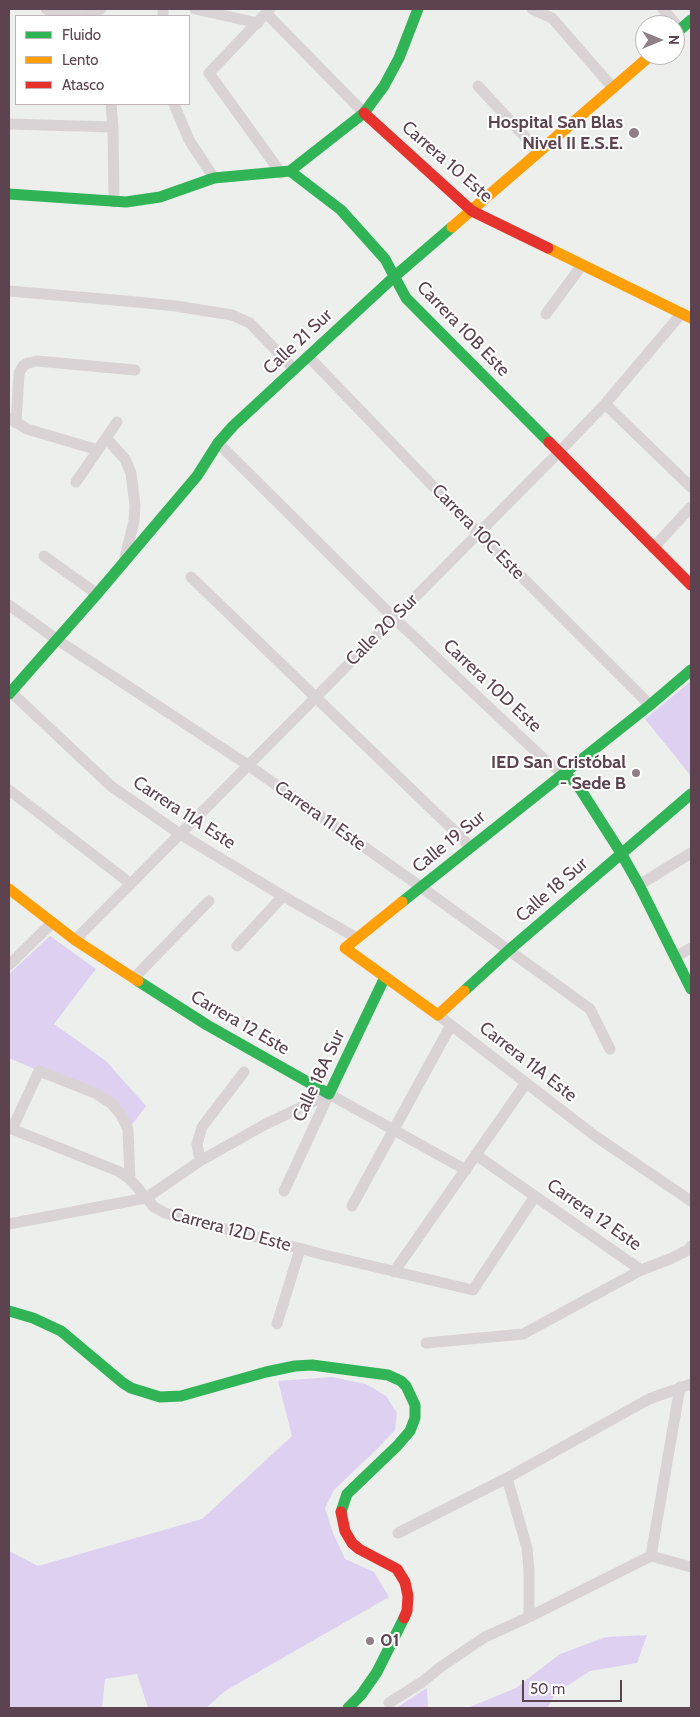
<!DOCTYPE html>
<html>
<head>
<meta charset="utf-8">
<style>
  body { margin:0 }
  #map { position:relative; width:700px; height:1717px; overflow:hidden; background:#edefed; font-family:Cabin,sans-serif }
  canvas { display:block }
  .frame { position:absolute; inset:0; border:10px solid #5c434f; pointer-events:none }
  .legend { position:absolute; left:15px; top:15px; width:175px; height:90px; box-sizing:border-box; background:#fff; border:1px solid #beb4b9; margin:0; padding:6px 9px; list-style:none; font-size:15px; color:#5c434f }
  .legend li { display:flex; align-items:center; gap:10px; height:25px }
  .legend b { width:25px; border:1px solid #beb4b9 }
  .north { position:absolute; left:635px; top:15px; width:50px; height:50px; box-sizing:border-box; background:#fff; border:1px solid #beb4b9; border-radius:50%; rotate:90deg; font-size:14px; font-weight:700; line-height:20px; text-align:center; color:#5c434f }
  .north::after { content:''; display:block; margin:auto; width:18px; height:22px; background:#8f7f86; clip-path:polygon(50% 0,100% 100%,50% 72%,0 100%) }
  .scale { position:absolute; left:522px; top:1680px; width:100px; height:22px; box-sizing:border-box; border:2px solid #5c434f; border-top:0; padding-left:6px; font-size:15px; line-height:18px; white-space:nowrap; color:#5c434f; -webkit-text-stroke:4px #fff; paint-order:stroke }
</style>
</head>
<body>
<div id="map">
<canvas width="700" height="1717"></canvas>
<div class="frame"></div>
<ul class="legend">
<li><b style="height:6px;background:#30b455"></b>Fluido</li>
<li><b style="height:6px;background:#ff9f0a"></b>Lento</li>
<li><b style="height:6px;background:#e5322d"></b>Atasco</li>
</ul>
<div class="north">N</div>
<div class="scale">50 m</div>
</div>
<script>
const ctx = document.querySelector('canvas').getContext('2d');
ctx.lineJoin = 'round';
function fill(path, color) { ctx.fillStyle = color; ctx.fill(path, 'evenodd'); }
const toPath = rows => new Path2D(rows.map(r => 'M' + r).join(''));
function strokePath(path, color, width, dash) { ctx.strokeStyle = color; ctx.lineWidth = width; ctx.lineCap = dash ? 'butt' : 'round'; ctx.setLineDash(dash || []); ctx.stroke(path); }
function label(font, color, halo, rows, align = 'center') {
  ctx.font = font + ' Cabin,sans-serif'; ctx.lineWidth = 4; ctx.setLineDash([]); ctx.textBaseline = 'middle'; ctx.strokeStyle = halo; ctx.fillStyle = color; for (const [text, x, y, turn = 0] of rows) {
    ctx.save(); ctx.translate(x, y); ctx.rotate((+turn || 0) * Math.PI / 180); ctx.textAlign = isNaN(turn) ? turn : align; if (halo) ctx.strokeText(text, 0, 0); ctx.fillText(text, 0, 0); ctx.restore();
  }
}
const green = toPath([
  [690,682,691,684,691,776,645,719],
  [50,936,96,969,54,1024,106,1061,146,1106,128,1130,117,1109,39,1071,9,1058,9,974],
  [332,1377,366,1384,386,1396,397,1413,395,1430,378,1448,334,1490,325,1508,333,1533,345,1559,374,1572,389,1597,225,1691,206,1708,148,1708,137,1674,105,1679,102,1708,9,1708,9,1551,38,1566,202,1519,292,1436,278,1381],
  [647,1635,637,1663,590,1671,556,1693,547,1708,453,1708,470,1707,516,1688,560,1654,606,1637],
  [427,1688,428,1708,396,1708]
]);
const street = toPath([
  [46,9,57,13,82,16,101,9],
  [163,9,163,16],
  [195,9,258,23],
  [270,9,209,73,281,173],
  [532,9,552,18,613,88],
  [663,9,680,29],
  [267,14,364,113],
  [478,86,539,152],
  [111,104,113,127,114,202],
  [174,104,189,140,214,178],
  [9,124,113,127],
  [9,291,126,301,176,306,232,315,250,323,294,369],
  [546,314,582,265],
  [308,356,478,533,650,705],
  [605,404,691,487],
  [9,418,27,429,98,450],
  [16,423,19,373,23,366,28,363,37,361,135,370],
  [106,438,125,459,131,473,135,506,134,521,125,557],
  [218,443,394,618,546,761,565,774],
  [76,482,117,422],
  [653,548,691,507],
  [44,556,97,594],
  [191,577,471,847],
  [9,605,56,639,248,765,421,887,590,1009,610,1049],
  [11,692,111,786,180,834,283,896,357,938],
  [9,790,131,884],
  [639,885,691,853],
  [75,940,559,452,605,404,682,313],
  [237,946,283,896],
  [675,957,691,948],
  [9,965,52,923],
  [134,978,209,901],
  [438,1015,595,1136,691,1201],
  [329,1094,466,1170],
  [9,1128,118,1171,130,1179,154,1207,165,1213,325,1255,473,1290,535,1196],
  [12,1129,39,1071,97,1094,111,1103,121,1115,125,1123,128,1130,130,1179],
  [476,1155,641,1270],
  [200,1161,197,1144,202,1127,244,1072],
  [284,1191,329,1094],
  [352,1206,451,1025],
  [9,1224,146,1198,200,1161,264,1125,329,1094],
  [394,1272,526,1083],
  [277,1324,300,1249],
  [426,1343,523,1334,641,1270,670,1259,688,1250,691,1246],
  [507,1478,527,1548,529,1571,529,1617],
  [398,1533,507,1478,649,1399,691,1384],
  [651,1556,680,1387],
  [651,1556,691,1567],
  [389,1703,422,1682,442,1666,485,1637,529,1617,651,1556]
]);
const fast = toPath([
  [675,34,691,20],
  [290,171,341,210,385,259,406,298,549,442],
  [9,194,126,202,160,197,214,178,290,171,364,113,384,86,399,58,418,9],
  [9,694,97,594,197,476,218,443,233,426,395,276,452,227],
  [565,774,577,784,621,853,639,885,691,989],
  [402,902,650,705,691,670],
  [138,981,207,1025,329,1094,385,977],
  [464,991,509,950,691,794],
  [9,1311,33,1318,61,1331,123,1383,131,1388,160,1397,181,1396,266,1372,295,1366,312,1365,388,1375,401,1381,406,1386,415,1405,415,1418,410,1431,397,1446,347,1494,341,1512],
  [348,1708,361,1695,377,1672,404,1618]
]);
const slow = toPath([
  [452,227,651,55],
  [548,248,691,318],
  [9,889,75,940,138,981],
  [402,902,345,948,438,1015,464,991]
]);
const jam = toPath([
  [364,113,472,211,548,248],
  [549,442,691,585],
  [341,1512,345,1531,352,1543,359,1549,397,1569,405,1582,408,1596,407,1611,404,1618]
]);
const markers = [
  [634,133,6,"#8f7f86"],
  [636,773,5,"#8f7f86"],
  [370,1641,5,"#8f7f86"]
];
const poiNames = [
  ["Hospital San Blas",623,123],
  ["Nivel II E.S.E.",623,144],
  ["IED San Cristóbal",626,763],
  ["- Sede B",626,784],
  ["01",380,1641,"left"]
];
const streetNames = [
  ["Carrera 10 Este",447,162,41],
  ["Carrera 10B Este",463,329,46],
  ["Calle 21 Sur",298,342,-43],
  ["Carrera 10C Este",478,532,46],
  ["Calle 20 Sur",382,630,-45],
  ["Carrera 10D Este",492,686,43],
  ["Carrera 11A Este",184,813,33],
  ["Carrera 11 Este",320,816,35],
  ["Calle 19 Sur",449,842,-39],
  ["Calle 18 Sur",552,890,-41],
  ["Carrera 12 Este",240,1023,30],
  ["Carrera 11A Este",528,1062,38],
  ["Calle 18A Sur",319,1076,-65],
  ["Carrera 12 Este",594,1215,35],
  ["Carrera 12D Este",231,1230,15]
];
fill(green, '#ddd0f0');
strokePath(street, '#d9d3d5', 11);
strokePath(fast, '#30b455', 11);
strokePath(slow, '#ff9f0a', 11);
strokePath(jam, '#e5322d', 11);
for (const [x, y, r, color] of markers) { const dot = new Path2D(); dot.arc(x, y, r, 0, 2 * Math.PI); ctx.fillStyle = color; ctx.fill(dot); strokePath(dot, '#fff', 2); }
label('bold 18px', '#5c434f', '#fff', poiNames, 'right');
label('18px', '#5c434f', '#fff', streetNames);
</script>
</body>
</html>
